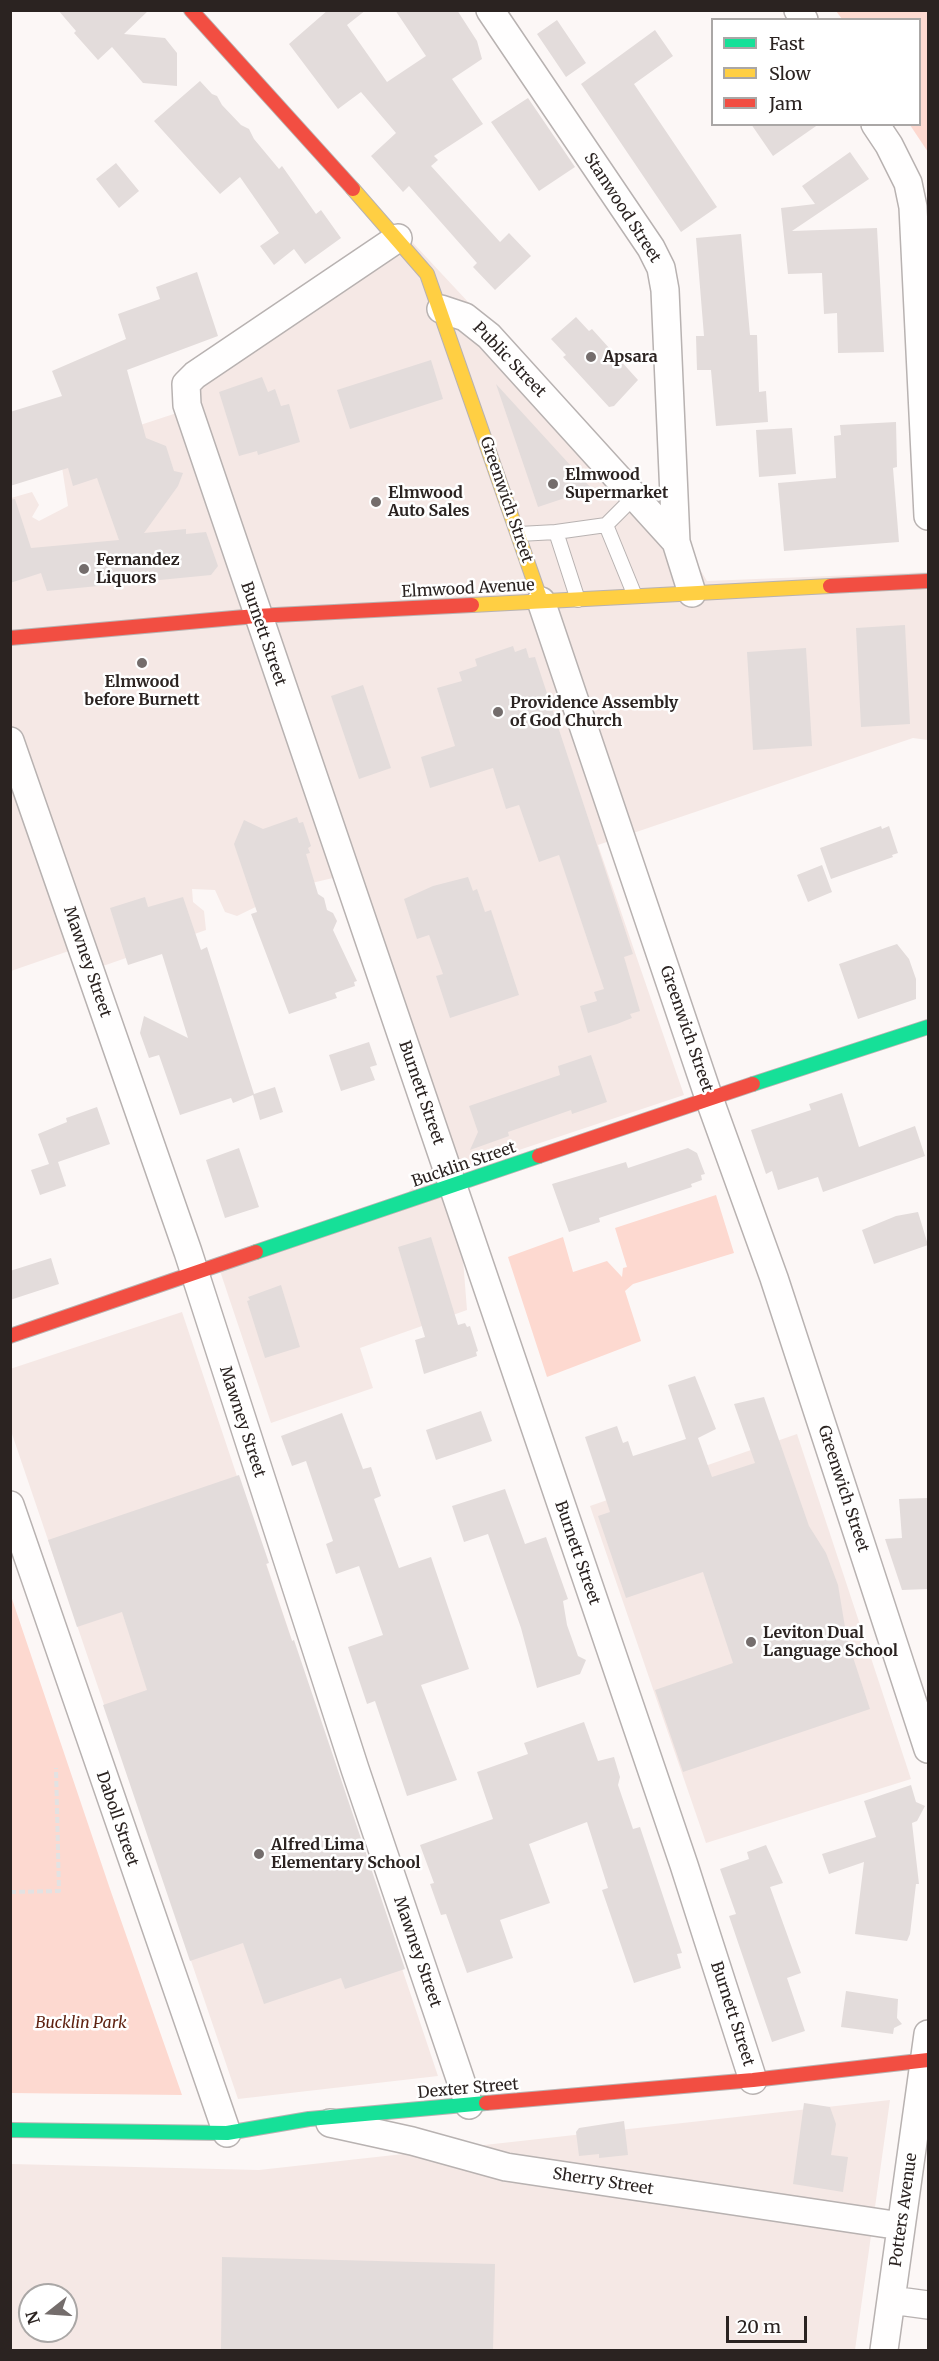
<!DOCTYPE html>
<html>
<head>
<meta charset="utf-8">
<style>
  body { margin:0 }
  #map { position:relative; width:939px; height:2361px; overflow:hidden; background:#fcf7f6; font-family:Merriweather,serif }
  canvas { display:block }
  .frame { position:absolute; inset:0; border:12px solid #2b2321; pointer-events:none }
  .legend { position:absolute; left:711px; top:18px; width:210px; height:108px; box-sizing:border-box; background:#fff; border:2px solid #aaa7a6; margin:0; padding:8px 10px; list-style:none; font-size:18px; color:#2b2321 }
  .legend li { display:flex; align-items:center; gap:12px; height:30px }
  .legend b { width:30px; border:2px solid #aaa7a6 }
  .north { position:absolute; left:18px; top:2283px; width:60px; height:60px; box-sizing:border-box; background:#fff; border:2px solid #aaa7a6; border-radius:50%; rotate:253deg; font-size:16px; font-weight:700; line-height:24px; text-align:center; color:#2b2321 }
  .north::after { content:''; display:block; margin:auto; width:21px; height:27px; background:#746d6c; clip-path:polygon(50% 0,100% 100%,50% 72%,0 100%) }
  .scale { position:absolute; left:726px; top:2316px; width:81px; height:27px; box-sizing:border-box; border:3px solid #2b2321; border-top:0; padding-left:8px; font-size:18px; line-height:21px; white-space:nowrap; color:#2b2321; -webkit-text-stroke:4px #fff; paint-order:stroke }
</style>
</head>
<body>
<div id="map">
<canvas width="939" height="2361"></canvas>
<div class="frame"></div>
<ul class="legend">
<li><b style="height:8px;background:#16e098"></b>Fast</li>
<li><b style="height:8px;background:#ffcf43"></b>Slow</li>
<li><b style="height:8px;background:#f24e42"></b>Jam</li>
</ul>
<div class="north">N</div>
<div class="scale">20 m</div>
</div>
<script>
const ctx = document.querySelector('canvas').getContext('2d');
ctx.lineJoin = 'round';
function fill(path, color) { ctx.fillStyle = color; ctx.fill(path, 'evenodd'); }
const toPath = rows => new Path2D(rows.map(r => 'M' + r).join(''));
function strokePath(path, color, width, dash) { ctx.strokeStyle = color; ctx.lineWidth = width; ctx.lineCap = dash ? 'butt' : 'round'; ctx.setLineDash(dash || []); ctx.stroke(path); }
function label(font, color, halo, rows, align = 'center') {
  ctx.font = font + ' Merriweather,serif'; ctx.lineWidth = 5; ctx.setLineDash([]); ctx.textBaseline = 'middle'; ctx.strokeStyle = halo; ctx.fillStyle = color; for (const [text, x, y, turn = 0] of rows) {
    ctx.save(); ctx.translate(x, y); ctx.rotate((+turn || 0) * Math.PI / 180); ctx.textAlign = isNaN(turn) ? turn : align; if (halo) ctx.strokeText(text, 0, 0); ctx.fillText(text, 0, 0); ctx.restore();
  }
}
const built = toPath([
  [399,228,668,516,707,581,928,572,928,740,913,738,598,845,684,1095,456,1171,467,1310,360,1348,373,1388,271,1423,217,1262,398,1203,449,1149,354,873,299,886,237,916,225,912,215,890,192,889,193,902,204,911,206,930,103,966,89,944,11,971,11,498,32,492,39,505,32,517,39,521,68,506,57,435,119,432,195,407,200,377],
  [182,1312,438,2076,238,2099,11,1431,10,1369],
  [797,1434,911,1779,706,1843,590,1506],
  [890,2100,855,2350,11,2350,11,2164,259,2170],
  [30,2295,66,2295,66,2331,30,2331]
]);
const green = toPath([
  [836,11,928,11,928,152,910,125,920,124,920,20,842,19],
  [716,1195,734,1253,633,1284,625,1291,641,1341,547,1377,508,1257,563,1237,573,1272,607,1261,622,1277,623,1268,627,1267,615,1228],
  [10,1593,110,1889,182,2095,11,2093]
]);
const building = toPath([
  [58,10,149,10,124,34,165,38,177,53,177,86,143,83,112,47,98,60,74,33,76,31],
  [328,10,366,10,347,25,387,82,426,56,395,10,457,10,477,41,482,59,452,79,483,124,434,156,438,160,431,166,500,242,509,233,531,256,495,290,473,267,477,263,409,186,403,192,371,156,396,133,361,92,338,109,289,44],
  [557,20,586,63,566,77,537,34],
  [655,30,673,56,634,84,717,207,681,232,581,84],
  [200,81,212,94,217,96,222,105,241,125,249,129,254,139,279,169,282,166,316,214,321,210,341,238,305,264,294,249,274,265,260,246,279,233,240,177,220,194,154,121],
  [528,98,575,167,539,191,491,122],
  [751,124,819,124,773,156],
  [850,152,869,179,792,231,877,228,884,352,838,353,837,313,824,314,822,273,788,274,781,208,815,204,802,186],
  [116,163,139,191,119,208,96,179],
  [741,234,750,335,757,335,759,392,766,391,768,422,716,426,711,370,697,370,696,336,704,336,696,238],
  [197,272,218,336,127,370,146,438,166,446,174,471,183,473,178,486,144,533,186,529,186,534,206,532,218,566,211,575,47,591,41,573,10,583,10,500,15,499,31,548,119,540,97,478,73,486,68,468,10,486,10,412,62,396,52,371,126,339,118,314,160,299,156,287],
  [576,317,589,331,592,329,638,380,614,406,609,407,563,357,566,355,551,339],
  [431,360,443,399,350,429,337,390],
  [262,377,268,392,275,389,281,406,289,404,300,442,258,455,257,451,239,456,219,392],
  [496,384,592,489,538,507],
  [896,422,897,467,893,468,899,542,784,551,778,483,836,478,834,436,841,435,840,425],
  [792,428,796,474,759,477,756,430],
  [905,625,910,724,861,727,856,628],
  [513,646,515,652,526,648,529,658,535,657,633,954,624,957,640,1011,630,1014,632,1018,617,1024,588,1033,580,1006,597,1001,594,992,604,989,559,855,539,862,519,805,506,809,493,768,430,788,421,757,455,746,437,688,462,681,459,672,477,666,475,659],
  [806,648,812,746,753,750,747,652],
  [363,685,391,768,359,779,331,696],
  [297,817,299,823,303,822,311,846,308,848,310,853,306,854,318,894,324,898,327,910,333,913,337,921,333,930,357,981,354,982,355,986,335,993,337,998,289,1014,251,914,257,912,234,844,244,820,263,829],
  [881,826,882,829,889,826,898,853,892,855,893,857,831,879,820,848],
  [822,865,832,892,808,902,797,875],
  [468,877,473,891,477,889,485,912,491,910,519,995,450,1018,436,976,443,974,429,935,417,939,404,899,433,886],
  [145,897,148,907,183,897,201,950,207,947,254,1094,275,1087,283,1112,260,1120,253,1095,233,1103,231,1098,180,1115,159,1055,149,1058,140,1033,144,1016,188,1038,162,954,128,965,110,908],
  [897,944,909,959,916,979,916,999,858,1019,839,964],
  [369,1042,377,1065,370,1067,375,1080,341,1091,329,1055],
  [591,1055,607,1102,572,1114,571,1110,508,1132,509,1136,470,1150,478,1132,469,1106,560,1075,558,1066],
  [842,1093,859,1147,915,1126,925,1156,823,1192,818,1177,778,1190,772,1171,766,1174,751,1130,811,1110,809,1104],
  [97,1107,110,1144,58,1162,66,1186,40,1195,31,1170,49,1164,38,1134,67,1122,66,1118,69,1117],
  [239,1148,259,1207,225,1218,206,1160],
  [688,1148,697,1153,705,1174,701,1175,702,1180,691,1184,692,1187,599,1218,600,1222,569,1232,552,1184,626,1162,628,1168],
  [918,1212,928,1245,874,1264,862,1230,896,1216],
  [431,1237,458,1325,465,1323,467,1327,470,1326,478,1351,476,1352,477,1356,424,1374,415,1340,425,1337,398,1247],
  [51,1258,59,1284,10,1300,10,1271],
  [281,1285,300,1347,265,1358,247,1301,250,1300,248,1297],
  [695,1376,716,1429,698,1438,712,1477,755,1463,734,1404,764,1397,809,1526,826,1553,838,1585,847,1639,870,1709,683,1772,655,1690,733,1663,703,1572,626,1598,598,1516,610,1512,585,1437,617,1426,623,1443,628,1441,633,1456,686,1439,668,1385],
  [481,1411,492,1441,436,1460,426,1430],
  [342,1413,363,1469,371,1467,381,1496,374,1499,399,1568,431,1557,469,1669,421,1685,457,1780,407,1796,375,1701,367,1704,348,1647,383,1635,359,1566,336,1574,326,1544,333,1541,306,1461,292,1466,281,1436],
  [239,1475,269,1563,266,1564,292,1641,294,1640,405,1969,345,1989,341,1978,264,2004,243,1943,190,1961,103,1705,147,1690,122,1612,77,1627,48,1540],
  [505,1489,525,1544,546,1537,568,1599,563,1601,567,1625,578,1656,586,1660,580,1674,537,1688,521,1628,488,1534,464,1542,452,1506],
  [928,1498,928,1589,902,1590,885,1539,902,1538,899,1499],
  [584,1722,598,1761,614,1757,620,1777,618,1785,633,1829,640,1827,682,1953,677,1954,681,1968,634,1983,602,1890,608,1888,587,1822,529,1844,550,1903,500,1920,513,1958,467,1973,446,1914,441,1915,430,1884,434,1883,420,1845,493,1819,477,1772,528,1754,524,1743],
  [911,1785,916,1802,925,1806,917,1821,912,1823,919,1884,916,1884,910,1934,907,1941,855,1934,864,1862,829,1874,822,1854,876,1837,864,1801],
  [766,1845,783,1883,770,1887,801,1973,787,1978,805,2031,772,2042,729,1916,736,1914,720,1869,749,1859,747,1852],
  [846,1991,898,1999,897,2018,902,2024,894,2028,893,2034,841,2027],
  [804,2103,830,2107,836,2124,831,2155,848,2157,843,2192,793,2184],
  [624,2121,628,2155,599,2158,599,2154,579,2156,576,2132,579,2128],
  [222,2257,495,2264,493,2350,221,2350]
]);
const path = toPath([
  [10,1892,59,1891,56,1768]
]);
const lane = toPath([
  [606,525,635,496],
  [519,534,556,532],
  [578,600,556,532,606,525,635,596]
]);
const street = toPath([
  [490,10,651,248,661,268,665,290,676,542],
  [798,10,804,20],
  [875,124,889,145,908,183,913,207,928,516],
  [398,238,195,375,186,384,187,405,684,1865,753,2080],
  [441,309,465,317,489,336,676,542,692,593],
  [541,601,709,1098,774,1278,928,1749],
  [10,741,188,1252,355,1769,469,2105],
  [10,1505,227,2133],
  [330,2123,412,2141,506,2167,901,2226],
  [891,2300,928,2305],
  [884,2350,928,2034]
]);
const fast = toPath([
  [753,1084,928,1027],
  [256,1252,539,1156],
  [10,2130,227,2133,309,2119,486,2103]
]);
const slow = toPath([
  [353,189,427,274,541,601],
  [472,605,830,586]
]);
const jam = toPath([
  [191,10,353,189],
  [830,586,928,581],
  [10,638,256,616,472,605],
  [539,1156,753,1084],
  [10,1336,256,1252],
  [486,2103,753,2080,928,2060]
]);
const markers = [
  [591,357,6,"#746d6c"],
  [553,484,6,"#746d6c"],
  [376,502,6,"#746d6c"],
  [84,569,6,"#746d6c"],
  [142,663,6,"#746d6c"],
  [498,712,6,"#746d6c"],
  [751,1642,6,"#746d6c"],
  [259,1854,6,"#746d6c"]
];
const streetNames = [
  ["Stanwood Street",622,208,57],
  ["Public Street",509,360,46],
  ["Greenwich Street",506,500,71],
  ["Elmwood Avenue",468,589,-3],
  ["Burnett Street",263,634,71],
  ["Mawney Street",87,962,71],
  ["Greenwich Street",686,1029,71],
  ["Burnett Street",421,1093,71],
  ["Bucklin Street",464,1165,-19],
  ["Mawney Street",242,1422,72],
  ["Greenwich Street",843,1489,72],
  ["Burnett Street",577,1553,71],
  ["Daboll Street",117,1819,71],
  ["Mawney Street",417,1952,71],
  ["Burnett Street",732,2014,72],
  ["Dexter Street",468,2089,-5],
  ["Sherry Street",603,2182,9],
  ["Potters Avenue",904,2210,-82]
];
const poiNames = [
  ["Apsara",603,357],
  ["Elmwood",565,475],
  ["Supermarket",565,493],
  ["Elmwood",388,493],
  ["Auto Sales",388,511],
  ["Fernandez",96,560],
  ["Liquors",96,578],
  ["Elmwood",142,682,"center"],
  ["before Burnett",142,700,"center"],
  ["Providence Assembly",510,703],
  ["of God Church",510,721],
  ["Leviton Dual",763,1633],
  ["Language School",763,1651],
  ["Alfred Lima",271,1845],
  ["Elementary School",271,1863]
];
const parkNames = [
  ["Bucklin Park",81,2023]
];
fill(built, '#f5e8e5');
fill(green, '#fdd9d0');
fill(building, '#e3dcdb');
strokePath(lane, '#b8b2b1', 16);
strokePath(street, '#b8b2b1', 30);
strokePath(fast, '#b8b2b1', 16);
strokePath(slow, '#b8b2b1', 16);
strokePath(jam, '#b8b2b1', 16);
strokePath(path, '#e3e2e2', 4, [6, 3]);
strokePath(lane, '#fffefe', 14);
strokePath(street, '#fffefe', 27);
strokePath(fast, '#16e098', 14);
strokePath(slow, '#ffcf43', 14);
strokePath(jam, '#f24e42', 14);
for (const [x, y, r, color] of markers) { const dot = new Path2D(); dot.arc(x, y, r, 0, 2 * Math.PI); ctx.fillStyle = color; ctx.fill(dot); strokePath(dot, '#fff', 2); }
label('16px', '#2b2321', '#fff', streetNames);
label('bold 16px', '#2b2321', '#fff', poiNames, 'left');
label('italic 16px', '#5f2211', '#fff', parkNames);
</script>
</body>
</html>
